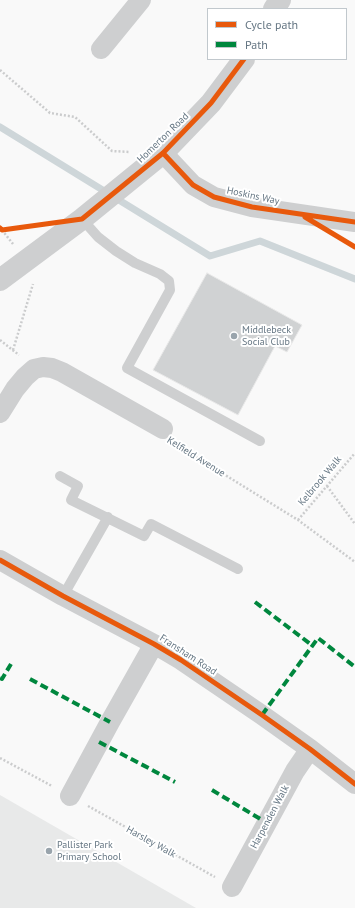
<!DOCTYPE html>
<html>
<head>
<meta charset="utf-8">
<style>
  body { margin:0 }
  #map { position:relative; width:355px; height:908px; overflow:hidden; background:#f9f9f9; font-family:"PT Sans",sans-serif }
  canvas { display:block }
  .legend { position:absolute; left:207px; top:8px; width:140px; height:52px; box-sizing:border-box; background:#fff; border:1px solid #c1c8cd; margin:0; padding:5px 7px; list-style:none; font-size:12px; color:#657683 }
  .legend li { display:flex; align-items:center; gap:8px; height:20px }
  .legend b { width:20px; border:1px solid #c1c8cd }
</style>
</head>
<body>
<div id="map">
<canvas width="355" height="908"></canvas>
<ul class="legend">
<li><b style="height:5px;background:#e8590c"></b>Cycle path</li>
<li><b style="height:5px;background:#00873e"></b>Path</li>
</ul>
</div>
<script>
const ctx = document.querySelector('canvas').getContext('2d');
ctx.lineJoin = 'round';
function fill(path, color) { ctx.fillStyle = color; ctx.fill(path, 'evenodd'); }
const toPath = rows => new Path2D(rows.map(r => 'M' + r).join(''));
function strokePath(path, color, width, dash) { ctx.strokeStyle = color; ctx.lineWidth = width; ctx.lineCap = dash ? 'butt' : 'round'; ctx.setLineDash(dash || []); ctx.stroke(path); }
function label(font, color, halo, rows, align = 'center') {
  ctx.font = font + ' "PT Sans",sans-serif'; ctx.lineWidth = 4; ctx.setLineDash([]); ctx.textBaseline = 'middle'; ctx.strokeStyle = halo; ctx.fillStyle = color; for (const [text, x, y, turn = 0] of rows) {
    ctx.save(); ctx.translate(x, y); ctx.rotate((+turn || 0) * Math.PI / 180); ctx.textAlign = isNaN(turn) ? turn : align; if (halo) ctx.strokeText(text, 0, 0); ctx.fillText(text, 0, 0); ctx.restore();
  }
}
const built = toPath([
  [0,795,196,908,0,908]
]);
const stream = toPath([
  [0,127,210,256,260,241,355,279]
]);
const building = toPath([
  [207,273,302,325,287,352,275,346,238,415,153,370,207,273]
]);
const path = toPath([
  [0,70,50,113,75,117,112,151,130,152],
  [2,230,13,244],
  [0,340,19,355],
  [13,350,33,284],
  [175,444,298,520,355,562],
  [327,486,355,524],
  [298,520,355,453],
  [0,758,52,786],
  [88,806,215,877]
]);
const service = toPath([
  [82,219,98,237,116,251,135,263,160,274,169,281,170,290,127,368,260,441],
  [60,476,78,486,71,500,144,536,151,524,238,569],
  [63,596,108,517]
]);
const minor = toPath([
  [101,49,141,0],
  [163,153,193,185,214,197,252,207,355,222],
  [0,413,15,389,25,377,34,369,43,367,52,368,62,372,163,429],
  [0,560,63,596,154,644,181,660,262,715,310,749,355,784],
  [70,796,110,722,154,644],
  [232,887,295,771,310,749]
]);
const tertiary = toPath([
  [274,9,280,0],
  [0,280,82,219,163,153,211,103,244,59]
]);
const quiet = toPath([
  [255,602,313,646],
  [0,678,2,679,11,664],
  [30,679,110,722],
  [262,715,318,638,355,667],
  [99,742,175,782],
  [212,790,267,823]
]);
const cycleway = toPath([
  [163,153,193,185,214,197,252,207,355,222],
  [305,217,355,247],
  [0,228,2,230,82,219,163,153,211,103,244,59],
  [0,560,63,596,154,644,181,660,262,715,310,749,355,784]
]);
const markers = [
  [234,336,4,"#99a4ac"],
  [49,851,4,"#99a4ac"]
];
const streetNames = [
  ["Homerton Road",163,138,-44],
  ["Hoskins Way",253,196,12],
  ["Kelfield Avenue",196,457,32],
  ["Kelbrook Walk",320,481,-50],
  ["Fransham Road",188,655,33],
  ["Harpenden Walk",270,817,-62],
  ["Harsley Walk",151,842,29]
];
const poiNames = [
  ["Middlebeck",242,330],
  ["Social Club",242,342],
  ["Pallister Park",57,845],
  ["Primary School",57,857]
];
fill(built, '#e8e9e9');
strokePath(stream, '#ced6d9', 7);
fill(building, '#d0d2d3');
strokePath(building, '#e8e8e8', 1);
strokePath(path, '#cbcccd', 2.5, [2, 2]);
strokePath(service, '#cecfd0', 10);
strokePath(minor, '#cecfd0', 20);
strokePath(tertiary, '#cecfd0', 22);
strokePath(quiet, '#00873e', 4, [8, 4]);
strokePath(cycleway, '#e8590c', 5);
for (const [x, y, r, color] of markers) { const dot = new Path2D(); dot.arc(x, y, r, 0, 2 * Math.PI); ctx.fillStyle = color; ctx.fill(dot); strokePath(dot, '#fff', 1.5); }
label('10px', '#657683', '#fff', streetNames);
label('10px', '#657683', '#fff', poiNames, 'left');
</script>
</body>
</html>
